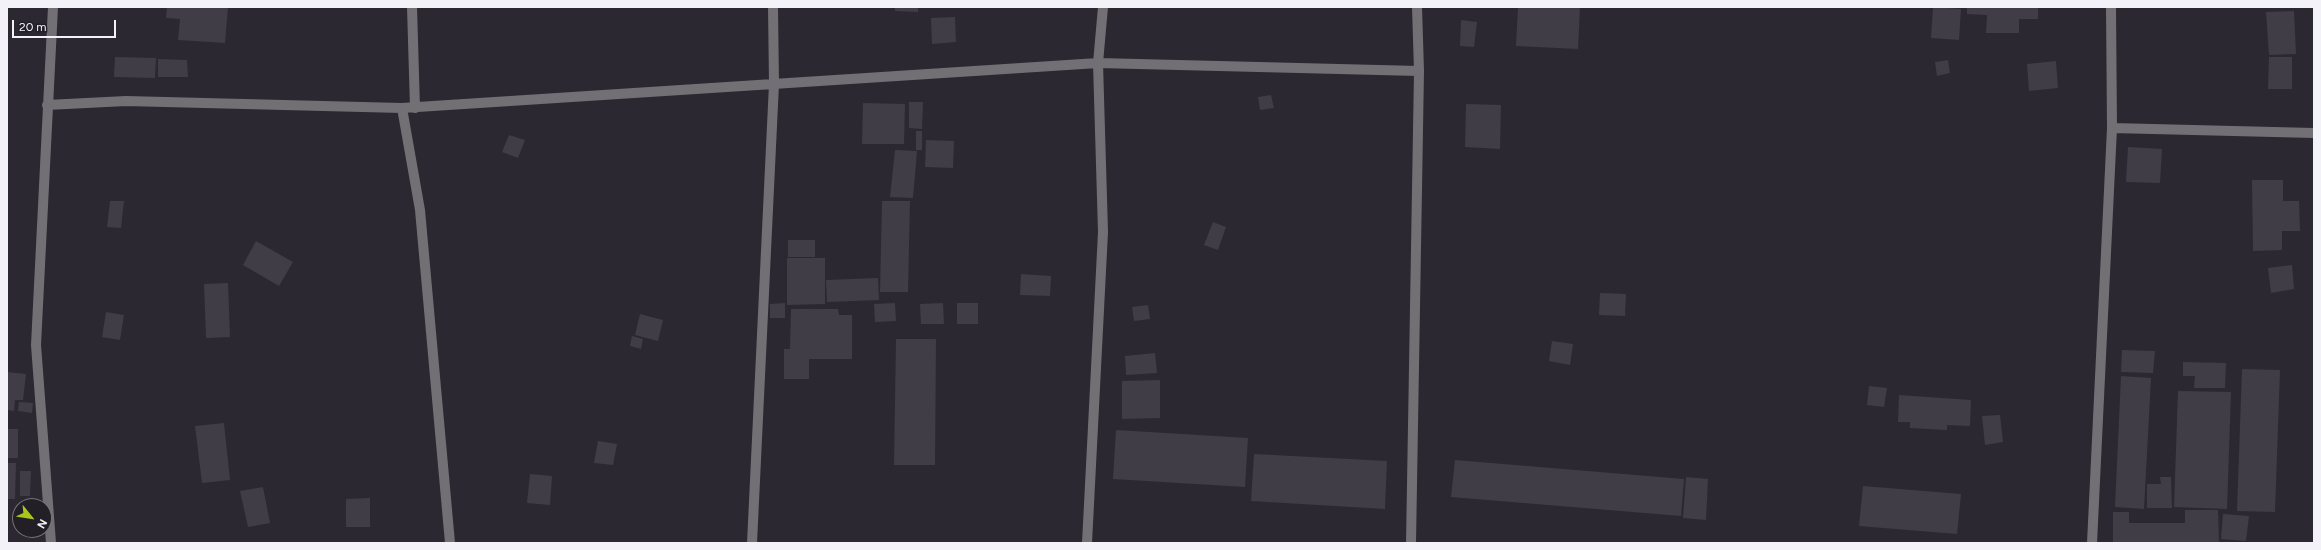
<!DOCTYPE html>
<html>
<head>
<meta charset="utf-8">
<style>
  body { margin:0 }
  #map { position:relative; width:2321px; height:550px; overflow:hidden; background:#2b2831; font-family:Figtree,sans-serif }
  canvas { display:block }
  .frame { position:absolute; inset:0; border:8px solid #f4f2f9; pointer-events:none }
  .north { position:absolute; left:12px; top:498px; width:40px; height:40px; box-sizing:border-box; background:#221f27; border:1px solid #76737b; border-radius:50%; rotate:120deg; font-size:11px; font-weight:700; line-height:16px; text-align:center; color:#f4f2f9 }
  .north::after { content:''; display:block; margin:auto; width:14px; height:18px; background:#a9c71a; clip-path:polygon(50% 0,100% 100%,50% 72%,0 100%) }
  .scale { position:absolute; left:12px; top:20px; width:104px; height:18px; box-sizing:border-box; border:2px solid #f4f2f9; border-top:0; padding-left:5px; font-size:12px; line-height:14px; white-space:nowrap; color:#f4f2f9; -webkit-text-stroke:3px #221f27; paint-order:stroke }
</style>
</head>
<body>
<div id="map">
<canvas width="2321" height="550"></canvas>
<div class="frame"></div>
<div class="north">N</div>
<div class="scale">20 m</div>
</div>
<script>
const ctx = document.querySelector('canvas').getContext('2d');
ctx.lineJoin = 'round';
function fill(path, color) { ctx.fillStyle = color; ctx.fill(path, 'evenodd'); }
const toPath = rows => new Path2D(rows.map(r => 'M' + r).join(''));
function strokePath(path, color, width, dash) { ctx.strokeStyle = color; ctx.lineWidth = width; ctx.lineCap = dash ? 'butt' : 'round'; ctx.setLineDash(dash || []); ctx.stroke(path); }
const building = toPath([
  [167,7,228,7,225,43,178,40,180,19,166,18],
  [895,7,918,7,918,12,895,11],
  [1518,7,1580,7,1578,49,1516,46],
  [1933,7,1961,9,1959,40,1931,38],
  [1967,7,2038,7,2038,19,2019,19,2019,33,1986,33,1987,15,1967,14],
  [2294,11,2296,54,2269,55,2266,12],
  [955,17,956,42,932,44,931,18],
  [1461,20,1477,22,1474,47,1460,46],
  [115,57,156,58,155,78,114,77],
  [2269,57,2292,57,2292,89,2268,89],
  [158,59,187,60,188,77,158,77],
  [1948,60,1950,73,1937,76,1935,62],
  [2056,61,2058,88,2029,91,2027,64],
  [1271,95,1274,108,1260,110,1258,97],
  [909,102,923,102,922,129,909,128],
  [863,103,905,104,904,144,862,144],
  [1466,104,1501,105,1500,149,1465,147],
  [916,131,922,131,922,150,916,150],
  [509,135,525,140,518,158,502,152],
  [926,140,954,141,953,168,925,167],
  [2128,147,2162,149,2160,183,2126,182],
  [895,150,917,151,913,198,890,197],
  [2252,180,2283,180,2283,201,2299,201,2300,231,2282,231,2282,250,2253,251],
  [110,201,124,201,121,228,107,227],
  [882,201,910,201,908,292,880,292],
  [1213,222,1226,227,1218,250,1204,245],
  [788,240,815,240,815,257,788,257],
  [256,241,293,262,279,286,243,265],
  [787,258,825,258,825,304,787,305],
  [2292,265,2294,289,2271,293,2268,268],
  [1021,274,1051,276,1050,296,1020,295],
  [878,278,879,300,827,302,826,280],
  [228,283,230,337,206,338,204,284],
  [1600,293,1626,294,1625,316,1599,315],
  [785,303,785,318,770,318,770,304],
  [895,303,896,321,875,322,874,304],
  [943,303,944,324,921,324,920,304],
  [957,303,978,303,978,324,957,324],
  [1148,305,1150,319,1134,321,1132,307],
  [791,309,838,309,839,315,852,315,852,359,809,359,809,379,784,379,784,349,790,349],
  [106,312,124,315,120,340,102,337],
  [640,314,663,320,658,341,635,335],
  [632,336,643,339,641,349,630,346],
  [896,339,936,339,935,465,894,465],
  [1552,341,1573,344,1570,365,1549,361],
  [2122,350,2155,351,2153,373,2121,372],
  [1155,353,1157,373,1126,375,1125,356],
  [2183,362,2226,363,2225,388,2194,388,2195,376,2183,376],
  [2242,369,2280,370,2275,512,2237,511],
  [7,372,26,374,23,400,15,400,14,411,7,410],
  [2121,376,2151,378,2144,509,2115,507],
  [1160,380,1160,418,1122,419,1122,381],
  [1869,386,1887,388,1884,407,1867,405],
  [2178,391,2231,392,2227,509,2174,507],
  [1899,395,1971,400,1970,426,1947,425,1947,430,1910,428,1910,422,1898,422],
  [19,402,33,403,32,413,18,411],
  [2000,415,2003,442,1985,445,1982,416],
  [224,423,230,480,202,483,195,426],
  [7,429,18,429,18,458,7,458],
  [1116,430,1248,438,1245,487,1113,479],
  [598,441,617,444,613,465,594,463],
  [1254,454,1387,461,1385,509,1251,501],
  [1455,460,1684,479,1681,516,1451,497],
  [7,463,16,463,15,499,7,499],
  [20,471,31,471,30,496,20,496],
  [530,474,552,476,550,505,527,503],
  [1686,477,1708,479,1706,520,1683,518],
  [2160,477,2171,477,2172,508,2147,508,2147,484,2161,484],
  [1863,486,1961,494,1957,534,1859,526],
  [263,487,270,523,248,527,240,491],
  [370,498,370,527,346,527,346,499],
  [2185,510,2218,510,2219,543,2113,543,2113,512,2129,512,2129,523,2185,523],
  [2223,514,2249,516,2246,541,2221,539]
]);
const minor = toPath([
  [412,7,415,108],
  [47,105,126,101,402,108,1098,63,1419,71],
  [402,108,420,210,450,543],
  [2112,128,2314,133],
  [51,543,36,345,53,7],
  [752,543,774,84,773,7],
  [1087,543,1103,232,1098,63,1103,7],
  [1411,543,1419,71,1417,7],
  [2092,543,2112,128,2111,7]
]);
fill(building, '#403d47');
strokePath(minor, '#727075', 10);
</script>
</body>
</html>
